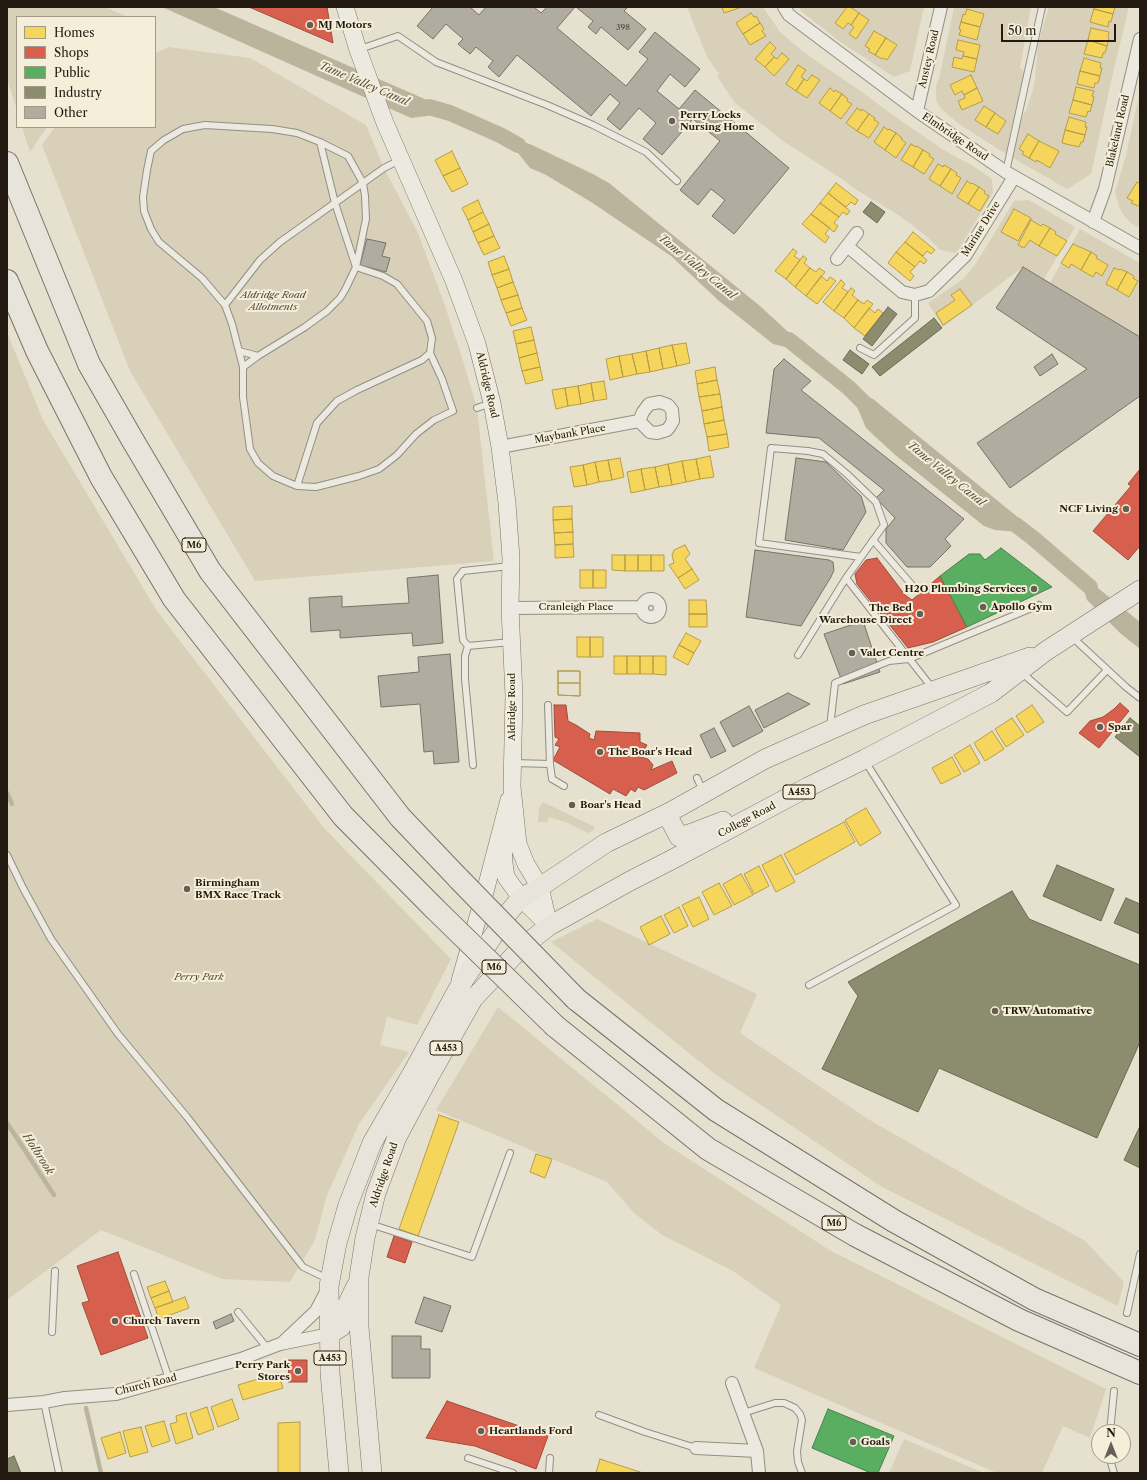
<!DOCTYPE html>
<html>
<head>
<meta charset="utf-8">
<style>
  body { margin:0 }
  #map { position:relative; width:1147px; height:1480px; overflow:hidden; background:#e6e1cf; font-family:"Libre Caslon Text",serif }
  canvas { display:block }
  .frame { position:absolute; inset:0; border:8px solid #221911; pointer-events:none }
  .legend { position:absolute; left:16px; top:16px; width:140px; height:112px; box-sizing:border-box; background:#f5efda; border:1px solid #a1998a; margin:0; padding:5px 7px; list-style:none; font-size:12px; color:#221911 }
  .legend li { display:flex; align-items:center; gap:8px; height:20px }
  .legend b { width:20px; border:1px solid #a1998a }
  .north { position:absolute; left:1091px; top:1424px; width:40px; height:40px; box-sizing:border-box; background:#f5efda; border:1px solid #a1998a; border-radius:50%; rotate:0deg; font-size:11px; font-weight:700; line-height:16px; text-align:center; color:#221911 }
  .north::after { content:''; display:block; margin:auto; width:14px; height:18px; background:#675f54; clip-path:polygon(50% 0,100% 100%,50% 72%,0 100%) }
  .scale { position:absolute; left:1001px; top:24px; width:115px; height:18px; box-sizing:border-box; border:2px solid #221911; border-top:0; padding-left:5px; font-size:12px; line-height:14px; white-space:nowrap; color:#221911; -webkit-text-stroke:3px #f5efda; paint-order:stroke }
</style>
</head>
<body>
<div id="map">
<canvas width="1147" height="1480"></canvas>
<div class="frame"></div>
<ul class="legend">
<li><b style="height:11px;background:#f6d55c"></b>Homes</li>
<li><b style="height:11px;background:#d6604d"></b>Shops</li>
<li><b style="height:11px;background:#5aae61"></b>Public</li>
<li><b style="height:11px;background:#8c8c6e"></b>Industry</li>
<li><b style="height:11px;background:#b0aca0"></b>Other</li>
</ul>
<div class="north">N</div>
<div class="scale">50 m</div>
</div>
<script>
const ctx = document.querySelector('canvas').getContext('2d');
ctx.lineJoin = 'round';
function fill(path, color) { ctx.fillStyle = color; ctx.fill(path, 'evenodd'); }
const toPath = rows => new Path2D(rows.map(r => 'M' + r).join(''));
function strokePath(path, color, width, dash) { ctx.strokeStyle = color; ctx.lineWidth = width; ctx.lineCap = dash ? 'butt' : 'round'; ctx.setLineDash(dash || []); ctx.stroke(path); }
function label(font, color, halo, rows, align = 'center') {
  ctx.font = font + ' "Libre Caslon Text",serif'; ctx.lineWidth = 4; ctx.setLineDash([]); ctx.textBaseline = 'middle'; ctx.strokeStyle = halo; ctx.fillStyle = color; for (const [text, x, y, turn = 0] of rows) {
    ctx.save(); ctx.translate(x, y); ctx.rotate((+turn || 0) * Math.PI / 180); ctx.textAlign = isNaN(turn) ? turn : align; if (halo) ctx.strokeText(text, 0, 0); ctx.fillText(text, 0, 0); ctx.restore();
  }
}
const green = toPath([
  [7,7,105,7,128,17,17,17,17,110,7,79],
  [687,7,763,7,780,32,802,51,862,92,890,113,942,149,973,166,992,179,993,193,957,252,954,253,940,250,926,236,900,216,855,189,842,179,783,141,734,102,717,76,719,74,707,57],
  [799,7,924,7,910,71,894,77,839,41,801,11],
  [954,7,1031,7,1020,68,1024,71,1006,154,959,124,941,109,936,100,936,85,939,79],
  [1049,7,1129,7,1112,77,1091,174,1067,189,1011,157,1023,115,1026,111,1033,89,1035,79,1038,44],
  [169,47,250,58,366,125,384,168,418,233,445,306,464,364,477,408,494,561,255,581,130,371,42,145,55,127,155,127,155,53],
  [1140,91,1140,228,1131,223,1124,216,1119,207,1115,192,1126,155],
  [22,127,47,127,30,152],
  [1029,200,1075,227,1044,279,1023,267,943,327,928,303,963,279,975,265,1014,201],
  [1080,229,1140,263,1140,337,1050,283],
  [7,332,43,420,157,611,324,828,451,959,417,1025,387,1017,380,1045,409,1052,359,1124,327,1195,315,1240,290,1282,222,1279,101,1230,7,1300],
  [543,802,595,827,593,831,588,833,568,823,549,817,547,822,538,822,539,808],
  [597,919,757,994,740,1033,868,1119,995,1192,1084,1240,1124,1282,1118,1306,882,1187,715,1074,551,942],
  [498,1007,664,1143,831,1251,1106,1389,1090,1438,1063,1426,1042,1473,997,1473,754,1368,781,1305,733,1271,662,1235,634,1213,607,1182,436,1110],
  [904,1439,951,1459,984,1473,889,1473]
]);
const water = toPath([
  [162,7,214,7,443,107,450,113,411,118],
  [500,135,511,137,532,145,593,174,609,183,760,306,798,341,806,352,773,344,719,301,671,256,591,202,546,175,530,168,514,148],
  [849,388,873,399,1020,519,1033,538,1019,532,995,530,984,526,894,454,866,428],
  [1073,572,1088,580,1140,622,1140,649,1120,633,1087,600,1083,587]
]);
const homes = toPath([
  [722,7,742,7,724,13,722,7],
  [847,7,850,7,859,13,851,25,848,23,843,29,835,23,847,7],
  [1094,7,1115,7,1113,14,1094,9,1094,7],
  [967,9,984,14,980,27,961,22,963,14,965,15,967,9],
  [1094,9,1113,14,1111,22,1109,21,1108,27,1090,22,1094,9],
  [751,13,754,17,756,16,760,23,743,34,736,23,751,13],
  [859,13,869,20,856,39,849,34,854,27,851,25,859,13],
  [961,22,980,27,977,40,959,35,961,30,959,29,961,22],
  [760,23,764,29,762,31,766,36,750,45,743,34,760,23],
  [1091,28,1109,32,1108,37,1109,38,1107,46,1088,40,1091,28],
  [874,31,886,38,875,55,868,51,870,49,865,46,874,31],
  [886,38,897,45,887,60,883,58,882,59,875,55,886,38],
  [958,40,980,45,977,59,963,56,964,52,956,50,958,40],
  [1088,40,1107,46,1105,53,1103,53,1102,58,1084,54,1088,40],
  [770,42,776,48,771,54,774,57,765,67,755,59,770,42],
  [782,53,789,59,774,76,765,67,774,57,777,59,782,53],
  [963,56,977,59,974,72,952,67,954,57,962,59,963,56],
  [1084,58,1101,63,1100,68,1102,68,1100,76,1080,71,1084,58],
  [798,65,806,70,801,77,804,79,796,91,786,84,798,65],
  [1080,71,1100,76,1098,83,1095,83,1094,88,1077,84,1080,71],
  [812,75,820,80,807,98,796,91,804,79,807,81,812,75],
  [971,75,977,88,964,95,962,91,955,95,950,85,971,75],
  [1076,87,1094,91,1092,96,1094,97,1092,105,1073,100,1076,87],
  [830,88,834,92,835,90,842,94,830,111,819,103,830,88],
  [977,88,983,101,962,110,958,101,965,98,964,95,977,88],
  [842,94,848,99,847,101,852,104,841,119,830,111,842,94],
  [1073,100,1092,105,1090,112,1088,111,1086,117,1069,113,1073,100],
  [984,106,995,113,986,127,975,120,984,106],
  [857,108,861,111,862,109,869,114,857,131,846,123,857,108],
  [995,113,1006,121,998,134,986,127,995,113],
  [869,114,875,118,874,120,879,123,869,138,857,131,869,114],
  [1069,117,1086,122,1085,127,1087,127,1085,135,1065,130,1069,117],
  [884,127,888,130,889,129,896,133,885,150,874,142,884,127],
  [1065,130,1085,135,1083,142,1081,142,1079,147,1062,143,1065,130],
  [896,133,902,138,901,139,906,143,896,158,885,150,896,133],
  [1028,134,1039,141,1029,158,1022,154,1024,152,1019,149,1028,134],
  [1039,141,1059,151,1050,168,1037,160,1036,162,1029,158,1039,141],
  [911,144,916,147,917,146,923,150,913,167,901,160,911,144],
  [923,150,930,154,929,156,934,159,924,174,913,167,923,150],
  [452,151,460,168,443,176,435,160,452,151],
  [938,164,943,167,944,165,951,169,940,186,929,179,938,164],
  [460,168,468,184,452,192,443,176,460,168],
  [951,169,957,173,956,175,961,178,952,194,940,186,951,169],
  [967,181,971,184,972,183,979,187,968,204,957,197,967,181],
  [1137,182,1140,184,1140,203,1138,206,1131,203,1133,201,1127,198,1137,182],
  [836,183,858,200,855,205,851,202,846,207,828,193,836,183],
  [979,187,985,191,984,193,989,196,980,211,968,204,979,187],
  [828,193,850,211,847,215,843,212,839,217,820,203,828,193],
  [478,200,483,212,468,220,462,208,478,200],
  [820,203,839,217,834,223,838,226,834,232,811,214,820,203],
  [1014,209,1031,218,1018,241,1001,232,1014,209],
  [483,212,489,224,473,232,468,220,483,212],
  [811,214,830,228,825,234,829,237,825,243,802,224,811,214],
  [1031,220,1041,226,1043,224,1050,228,1039,246,1030,240,1024,248,1018,245,1031,220],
  [489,224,494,236,478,243,473,232,489,224],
  [1050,228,1056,232,1055,234,1067,241,1057,256,1039,246,1050,228],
  [913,232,935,250,931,254,927,251,923,256,905,242,913,232],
  [494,236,500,248,484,255,478,243,494,236],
  [905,242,927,260,924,264,920,261,915,267,896,252,905,242],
  [1073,244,1091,252,1081,270,1071,264,1069,268,1061,263,1073,244],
  [793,249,797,252,794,256,800,260,786,279,775,271,793,249],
  [896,252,915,267,910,272,914,276,910,281,888,263,896,252],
  [1091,252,1097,256,1096,258,1108,265,1102,276,1096,272,1093,277,1081,270,1091,252],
  [504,256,509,269,492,275,488,262,504,256],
  [803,256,807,259,804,263,810,268,795,287,786,279,803,256],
  [810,268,816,272,819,268,825,272,806,296,795,287,810,268],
  [1114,268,1119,270,1120,269,1127,272,1117,290,1106,284,1114,268],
  [509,269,513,282,497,288,492,275,509,269],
  [1127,272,1134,276,1133,278,1138,281,1129,297,1117,290,1127,272],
  [821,276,827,281,830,277,836,281,817,304,806,296,821,276],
  [841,280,845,284,842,288,848,292,834,311,823,302,841,280],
  [513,282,518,295,501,300,497,288,513,282],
  [851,288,855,291,852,295,858,300,844,318,834,311,851,288],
  [960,289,972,305,943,325,936,313,955,300,951,295,960,289],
  [518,295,522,308,506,313,501,300,518,295],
  [858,300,864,304,867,300,873,304,854,328,844,318,858,300],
  [522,308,527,320,511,326,506,313,522,308],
  [869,308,875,313,878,309,883,313,865,336,854,328,869,308],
  [531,327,534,340,516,344,513,331,531,327],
  [534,340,537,353,519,358,516,344,534,340],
  [686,343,690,363,677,366,672,345,686,343],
  [672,345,677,366,663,369,659,348,672,345],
  [659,348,663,369,650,372,646,351,659,348],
  [646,351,650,372,637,374,632,354,646,351],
  [537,353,540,367,522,371,519,358,537,353],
  [632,354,637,374,623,377,619,356,632,354],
  [619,356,623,377,610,380,606,359,619,356],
  [540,367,543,380,526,384,522,371,540,367],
  [715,367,717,380,697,384,695,371,715,367],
  [717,380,720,394,699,397,697,384,717,380],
  [604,381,607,399,594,401,591,383,604,381],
  [591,383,594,401,581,404,578,386,591,383],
  [578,386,581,404,568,406,565,388,578,386],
  [565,388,568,406,556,409,552,390,565,388],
  [720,394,722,407,702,411,699,397,720,394],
  [722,407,724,420,704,424,702,411,722,407],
  [724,420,727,434,707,437,704,424,724,420],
  [727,434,729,447,709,451,707,437,727,434],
  [710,456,714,477,700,479,696,459,710,456],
  [620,458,624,477,612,480,608,460,620,458],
  [696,459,700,479,686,482,682,461,696,459],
  [608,460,612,480,599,482,595,462,608,460],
  [682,461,686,482,672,485,668,464,682,461],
  [595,462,599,482,587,485,583,465,595,462],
  [668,464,672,485,659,487,655,467,668,464],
  [583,465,587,485,574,487,570,467,583,465],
  [655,467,659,487,645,490,641,469,655,467],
  [641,469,645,490,631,493,627,472,641,469],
  [572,506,572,519,553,520,553,507,572,506],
  [572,519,573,532,554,533,553,520,572,519],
  [573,532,573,544,555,545,554,533,573,532],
  [573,544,574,557,555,558,555,545,573,544],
  [685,545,690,554,685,559,692,569,678,578,669,565,674,563,672,555,674,550,685,545],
  [612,555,625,555,625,571,612,570,612,555],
  [625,555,638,555,638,571,625,571,625,555],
  [638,555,651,555,651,571,638,571,638,555],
  [651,555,664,555,664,571,651,571,651,555],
  [692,569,699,580,685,589,678,578,692,569],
  [580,570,593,570,593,588,580,588,580,570],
  [593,570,606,570,606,588,593,588,593,570],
  [689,600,706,600,707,614,689,614,689,600],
  [689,614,707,614,707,627,689,627,689,614],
  [686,633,701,641,694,653,679,645,686,633],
  [577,637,590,637,590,657,577,657,577,637],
  [590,637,603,637,603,657,590,657,590,637],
  [679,645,694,653,688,665,673,657,679,645],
  [614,656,627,656,627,674,614,674,614,656],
  [627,656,640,656,640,674,627,674,627,656],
  [640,656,653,656,653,674,640,674,640,656],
  [653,656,666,656,666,675,653,674,653,656],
  [558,671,580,671,580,696,558,695,558,671],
  [558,671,580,671,580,683,558,683,558,671],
  [558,683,580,683,580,696,558,695,558,683],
  [1032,705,1044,722,1027,733,1016,716,1032,705],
  [1012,718,1024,735,1006,747,995,729,1012,718],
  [992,731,1004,749,985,761,974,743,992,731],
  [970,745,980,763,964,772,954,755,970,745],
  [952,757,961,774,941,784,932,768,952,757],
  [866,808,881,833,860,846,845,820,866,808],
  [844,822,855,842,796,875,784,854,844,822],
  [781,855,795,882,776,892,762,865,781,855],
  [759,866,769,886,754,894,744,874,759,866],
  [741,874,753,895,734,905,723,884,741,874],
  [719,883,732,906,714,915,702,892,719,883],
  [699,897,709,919,693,927,682,905,699,897],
  [679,907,688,926,674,933,664,915,679,907],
  [661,916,670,934,649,945,640,927,661,916],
  [439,1115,459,1122,418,1236,399,1229,439,1115],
  [536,1154,552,1159,545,1178,530,1172,536,1154],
  [165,1281,169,1291,151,1298,147,1287,165,1281],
  [169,1291,173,1302,155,1308,151,1298,169,1291],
  [185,1297,189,1308,159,1319,155,1308,185,1297],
  [278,1373,283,1388,243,1400,238,1385,278,1373],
  [232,1399,239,1419,218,1427,211,1407,232,1399],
  [207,1407,214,1429,198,1435,190,1413,207,1407],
  [186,1413,193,1438,176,1444,170,1424,177,1422,176,1416,186,1413],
  [164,1421,170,1441,152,1447,145,1426,164,1421],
  [300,1422,300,1473,278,1473,278,1423,300,1422],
  [141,1427,148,1452,130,1457,123,1431,141,1427],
  [120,1432,126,1453,108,1459,101,1438,120,1432],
  [600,1459,643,1473,596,1473,600,1459]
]);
const shops = toPath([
  [249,7,327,7,333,43,249,7],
  [1140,469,1140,546,1128,560,1093,531,1131,486,1128,484,1140,469],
  [877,558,905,595,912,600,940,576,967,627,933,642,908,648,857,584,855,574,866,560,877,558],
  [1120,703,1129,711,1099,748,1079,733,1090,721,1103,717,1114,709,1120,703],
  [554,705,566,705,568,721,576,725,590,734,589,738,594,740,596,731,640,733,640,742,647,745,640,757,648,759,653,765,651,770,672,761,677,773,644,790,638,787,635,792,631,789,626,796,613,789,610,794,553,760,560,747,555,745,559,739,555,737,554,705],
  [394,1236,412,1242,405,1263,387,1257,394,1236],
  [118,1252,148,1338,101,1355,82,1303,89,1301,77,1266,118,1252],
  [289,1360,307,1360,307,1382,288,1382,289,1360],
  [447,1401,548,1436,536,1469,475,1446,426,1438,447,1401]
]);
const public = toPath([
  [1001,548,1052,587,967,627,940,576,969,554,980,554,985,560,1001,548],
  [828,1409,894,1436,878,1473,871,1473,812,1448,828,1409]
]);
const industry = toPath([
  [871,202,885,212,877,223,863,212,871,202],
  [888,307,897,314,872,346,863,339,888,307],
  [934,318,942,328,880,376,872,367,934,318],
  [850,350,869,364,862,374,843,360,850,350],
  [1130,718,1140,726,1140,757,1115,737,1130,718],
  [1057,865,1114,889,1101,921,1043,896,1057,865],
  [1012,891,1029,919,1140,965,1140,1042,1097,1138,939,1068,918,1112,822,1069,858,996,848,982,1012,891],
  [1126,898,1140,904,1140,934,1114,923,1126,898],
  [1140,1126,1140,1168,1124,1160,1140,1126],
  [14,1456,21,1473,7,1473,7,1459,14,1456]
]);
const stream = toPath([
  [7,793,12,804],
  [7,1123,54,1195],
  [86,1408,101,1473]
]);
const canal = toPath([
  [429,107,450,113,500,135,518,145],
  [789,340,849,388,864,403],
  [1016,525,1033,538,1090,587]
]);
const building = toPath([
  [433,7,470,7,479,15,486,7,534,7,541,13,547,7,575,7,557,28,626,86,648,59,639,52,655,32,700,69,685,87,670,74,657,91,679,109,695,90,789,168,734,234,712,216,725,200,711,189,698,205,680,190,720,141,693,119,662,155,643,139,656,123,639,108,620,130,607,119,620,103,610,94,591,116,517,55,499,77,488,67,493,61,476,47,470,54,458,44,463,39,446,24,433,39,417,26,433,7],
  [576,7,628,7,624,11,646,29,628,50,601,27,596,34,588,27,593,21,576,7],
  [367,239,386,243,382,256,390,258,386,272,360,265,367,239],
  [1023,267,1140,337,1140,396,1010,488,977,443,1087,369,996,308,1023,267],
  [1052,354,1058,364,1040,376,1034,367,1052,354],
  [784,359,811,381,801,390,964,519,945,539,951,546,930,567,907,567,886,543,886,529,895,518,876,498,884,490,819,438,766,433,774,369,784,359],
  [796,458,826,462,861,496,866,512,843,550,785,540,796,458],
  [755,550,829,560,833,562,834,570,831,577,801,626,746,617,755,550],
  [438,575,443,643,413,646,412,633,340,638,340,630,311,632,309,598,342,596,342,607,409,603,407,578,438,575],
  [863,621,880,672,843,684,824,634,863,621],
  [450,654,459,762,434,764,433,751,424,752,420,704,381,707,378,676,419,672,418,657,450,654],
  [788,693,810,704,764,728,755,710,788,693],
  [749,706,763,731,733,747,720,722,749,706],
  [714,728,726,751,711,758,700,735,714,728],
  [424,1297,451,1306,442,1332,415,1323,424,1297],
  [231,1314,234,1321,216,1329,213,1322,231,1314],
  [392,1336,421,1336,421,1349,430,1349,430,1378,392,1378,392,1336]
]);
const lane = toPath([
  [360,49,398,36,436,62,547,105,593,125,646,152,677,181],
  [1006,172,1042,7],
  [225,305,260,260,280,242,363,183,365,196,366,219,356,267,383,276,397,284,427,321,432,338,430,353,442,379,453,411,434,420,416,434,397,455,379,469,359,476,316,487,297,486,273,476,258,463,250,449,243,397,243,367,232,324,225,305,202,278,159,242,151,229,144,211,143,197,147,170,151,151,164,140,183,129,205,125,272,129,297,133,320,142,348,156,363,183,384,168,400,160],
  [860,348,874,355,915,318,915,295],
  [239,351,258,356],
  [243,367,258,356,305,327,327,311,340,298,345,290,356,267,335,203,320,142],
  [477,408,491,403],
  [297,486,317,423,337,401,357,390,422,360,430,353],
  [873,540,912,585],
  [861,557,759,543,771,448,808,451,823,454,847,474,876,502,884,525,846,578,933,689],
  [510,566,463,571,457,579,463,640,468,646,511,642],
  [1071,636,1126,687,1140,698],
  [468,646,465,656,465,679,473,765],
  [798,655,846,578],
  [1021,672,1067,712,1107,670],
  [830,727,835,683,889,661,909,659,1039,605],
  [514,763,550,764,548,705],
  [550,764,552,779,564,786],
  [697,778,703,791],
  [7,855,23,888,51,939,118,1034,187,1117,303,1267,328,1279],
  [809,985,956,905,865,761],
  [370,1224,472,1257,510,1153],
  [134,1274,169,1379],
  [238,1312,268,1349],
  [1127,1313,1140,1254],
  [52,1332,55,1271],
  [44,1402,59,1473],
  [743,1413,775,1403,784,1403,795,1408,800,1414,802,1420,797,1451,798,1462,802,1473],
  [599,1415,645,1432,696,1448],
  [1110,1432,1114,1391],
  [1109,1456,1114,1473],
  [468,1458,513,1473],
  [549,1473,550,1458]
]);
const street = toPath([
  [784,7,789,15,917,111,1006,172,1140,248],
  [917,111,941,7],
  [1093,222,1105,189,1140,39],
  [847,246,902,292,915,295,929,291,965,256,1014,177],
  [837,259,857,233],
  [500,447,639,421,643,412,649,404,660,402,668,405,672,410,673,421,670,426,667,430,657,433,650,432,639,421],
  '642 608a9 9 0 1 1 18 0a9 9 0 1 1-18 0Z',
  [510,608,642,607],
  [281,1344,316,1311,326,1292],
  [732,1383,757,1451,759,1473],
  [7,1405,44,1402,65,1398,116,1394,241,1359,280,1344,330,1334],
  [696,1448,757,1451]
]);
const secondary = toPath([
  [345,7,358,50,385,123,454,281,477,344,492,403,500,447,507,503,511,558,510,608,514,696,512,787,518,844,526,864,540,887,549,926],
  [503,842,504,863,506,877,521,898,549,926],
  [460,981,485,892,509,800]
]);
const primary = toPath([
  [670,812,670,820,679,837,692,833,723,821],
  [330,1334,341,1327,346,1307,356,1286],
  [339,1473,330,1373,329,1286,337,1243,348,1205,372,1143,414,1070,458,989,509,912,521,898,540,887,606,843,670,812,765,759,864,715,1030,657],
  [372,1473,359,1327,359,1277,365,1238,376,1193,397,1137,430,1075,473,999,521,948,549,926,630,881,673,859,808,787,865,759,991,693,1046,651,1140,590]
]);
const highway = toPath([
  [7,163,89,364,132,439,210,571,400,817,459,879],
  [7,281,37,351,101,477,174,599,343,816,434,908],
  [576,999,716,1110,894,1221,1034,1299,1140,1345],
  [555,1026,708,1149,855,1235,1019,1320,1140,1373]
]);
const highwayBridge = toPath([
  [459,879,576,999],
  [434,908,555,1026]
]);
const markers = [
  [310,25,4,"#675f54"],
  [672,121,4,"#675f54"],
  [1126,509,4,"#675f54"],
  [1034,589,4,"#675f54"],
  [983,607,4,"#675f54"],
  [920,614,4,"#675f54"],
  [852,653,4,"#675f54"],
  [1100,727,4,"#675f54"],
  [600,752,4,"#675f54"],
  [572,805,4,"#675f54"],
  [187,889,4,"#675f54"],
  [995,1011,4,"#675f54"],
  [115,1321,4,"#675f54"],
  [298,1371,4,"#675f54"],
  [481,1431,4,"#675f54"],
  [853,1442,4,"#675f54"]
];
const numberNames = [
  ["398",623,28]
];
const shields = [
  [194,545,24],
  [799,792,32],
  [494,967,24],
  [446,1048,32],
  [834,1223,24],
  [330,1358,32]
];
const shieldNames = [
  ["M6",194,545],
  ["A453",799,792],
  ["M6",494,967],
  ["A453",446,1048],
  ["M6",834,1223],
  ["A453",330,1358]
];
const poiNames = [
  ["MJ Motors",318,25],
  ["Perry Locks",680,115],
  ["Nursing Home",680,127],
  ["NCF Living",1118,509,"right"],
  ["H2O Plumbing Services",1026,589,"right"],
  ["Apollo Gym",991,607],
  ["The Bed",912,608,"right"],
  ["Warehouse Direct",912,620,"right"],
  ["Valet Centre",860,653],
  ["Spar",1108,727],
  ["The Boar's Head",608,752],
  ["Boar's Head",580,805],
  ["Birmingham",195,883],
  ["BMX Race Track",195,895],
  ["TRW Automative",1003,1011],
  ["Church Tavern",123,1321],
  ["Perry Park",290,1365,"right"],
  ["Stores",290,1377,"right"],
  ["Heartlands Ford",489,1431],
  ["Goals",861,1442]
];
const streetNames = [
  ["Anstey Road",929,59,-77],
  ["Blakeland Road",1118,131,-77],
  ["Elmbridge Road",955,137,34],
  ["Marine Drive",981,229,-58],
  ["Aldridge Road",487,385,77],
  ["Maybank Place",570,434,-10],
  ["Cranleigh Place",576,607],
  ["Aldridge Road",512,707,-90],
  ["College Road",747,820,-28],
  ["Aldridge Road",384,1175,-71],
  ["Church Road",146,1385,-14]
];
const parkNames = [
  ["Aldridge Road",273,295],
  ["Allotments",273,307],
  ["Perry Park",199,977]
];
const waterNames = [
  ["Tame Valley Canal",364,84,23],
  ["Tame Valley Canal",697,267,39],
  ["Tame Valley Canal",946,474,39],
  ["Holbrook",38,1154,57]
];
fill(green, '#d8d0b9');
fill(water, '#bbb49d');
fill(homes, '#f6d55c');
strokePath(homes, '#b69d46', 1);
fill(shops, '#d6604d');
strokePath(shops, '#a04b3b', 1);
fill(public, '#5aae61');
strokePath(public, '#498149', 1);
fill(industry, '#8c8c6e');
strokePath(industry, '#6c6a52', 1);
strokePath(stream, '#bbb49d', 4.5);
strokePath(canal, '#bbb49d', 16);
fill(building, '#b0aca0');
strokePath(building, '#77736a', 1);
strokePath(lane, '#928e83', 8);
strokePath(street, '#928e83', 14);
strokePath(secondary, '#77736a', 18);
strokePath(primary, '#77736a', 20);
strokePath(highway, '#77736a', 24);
strokePath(lane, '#ebe9e0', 6);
strokePath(street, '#ebe9e0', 12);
strokePath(secondary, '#ebe9e0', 17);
strokePath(primary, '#e8e4db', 19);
strokePath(highway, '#e8e4db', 22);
strokePath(highwayBridge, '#77736a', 24, []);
strokePath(highwayBridge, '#e8e4db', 22);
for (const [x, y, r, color] of markers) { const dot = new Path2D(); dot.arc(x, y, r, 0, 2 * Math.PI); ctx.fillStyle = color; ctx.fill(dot); strokePath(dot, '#f5efda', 1.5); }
label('8px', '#463e35', null, numberNames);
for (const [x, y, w] of shields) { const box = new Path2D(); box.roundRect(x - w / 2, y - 7, w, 14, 3); ctx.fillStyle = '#f5efda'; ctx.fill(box); strokePath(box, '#221911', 1); }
label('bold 9px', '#221911', null, shieldNames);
label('bold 10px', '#221911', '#f5efda', poiNames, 'left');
label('10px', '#221911', '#f5efda', streetNames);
label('italic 10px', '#554c3e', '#f5efda', parkNames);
label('italic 11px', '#584f41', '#f5efda', waterNames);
</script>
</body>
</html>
